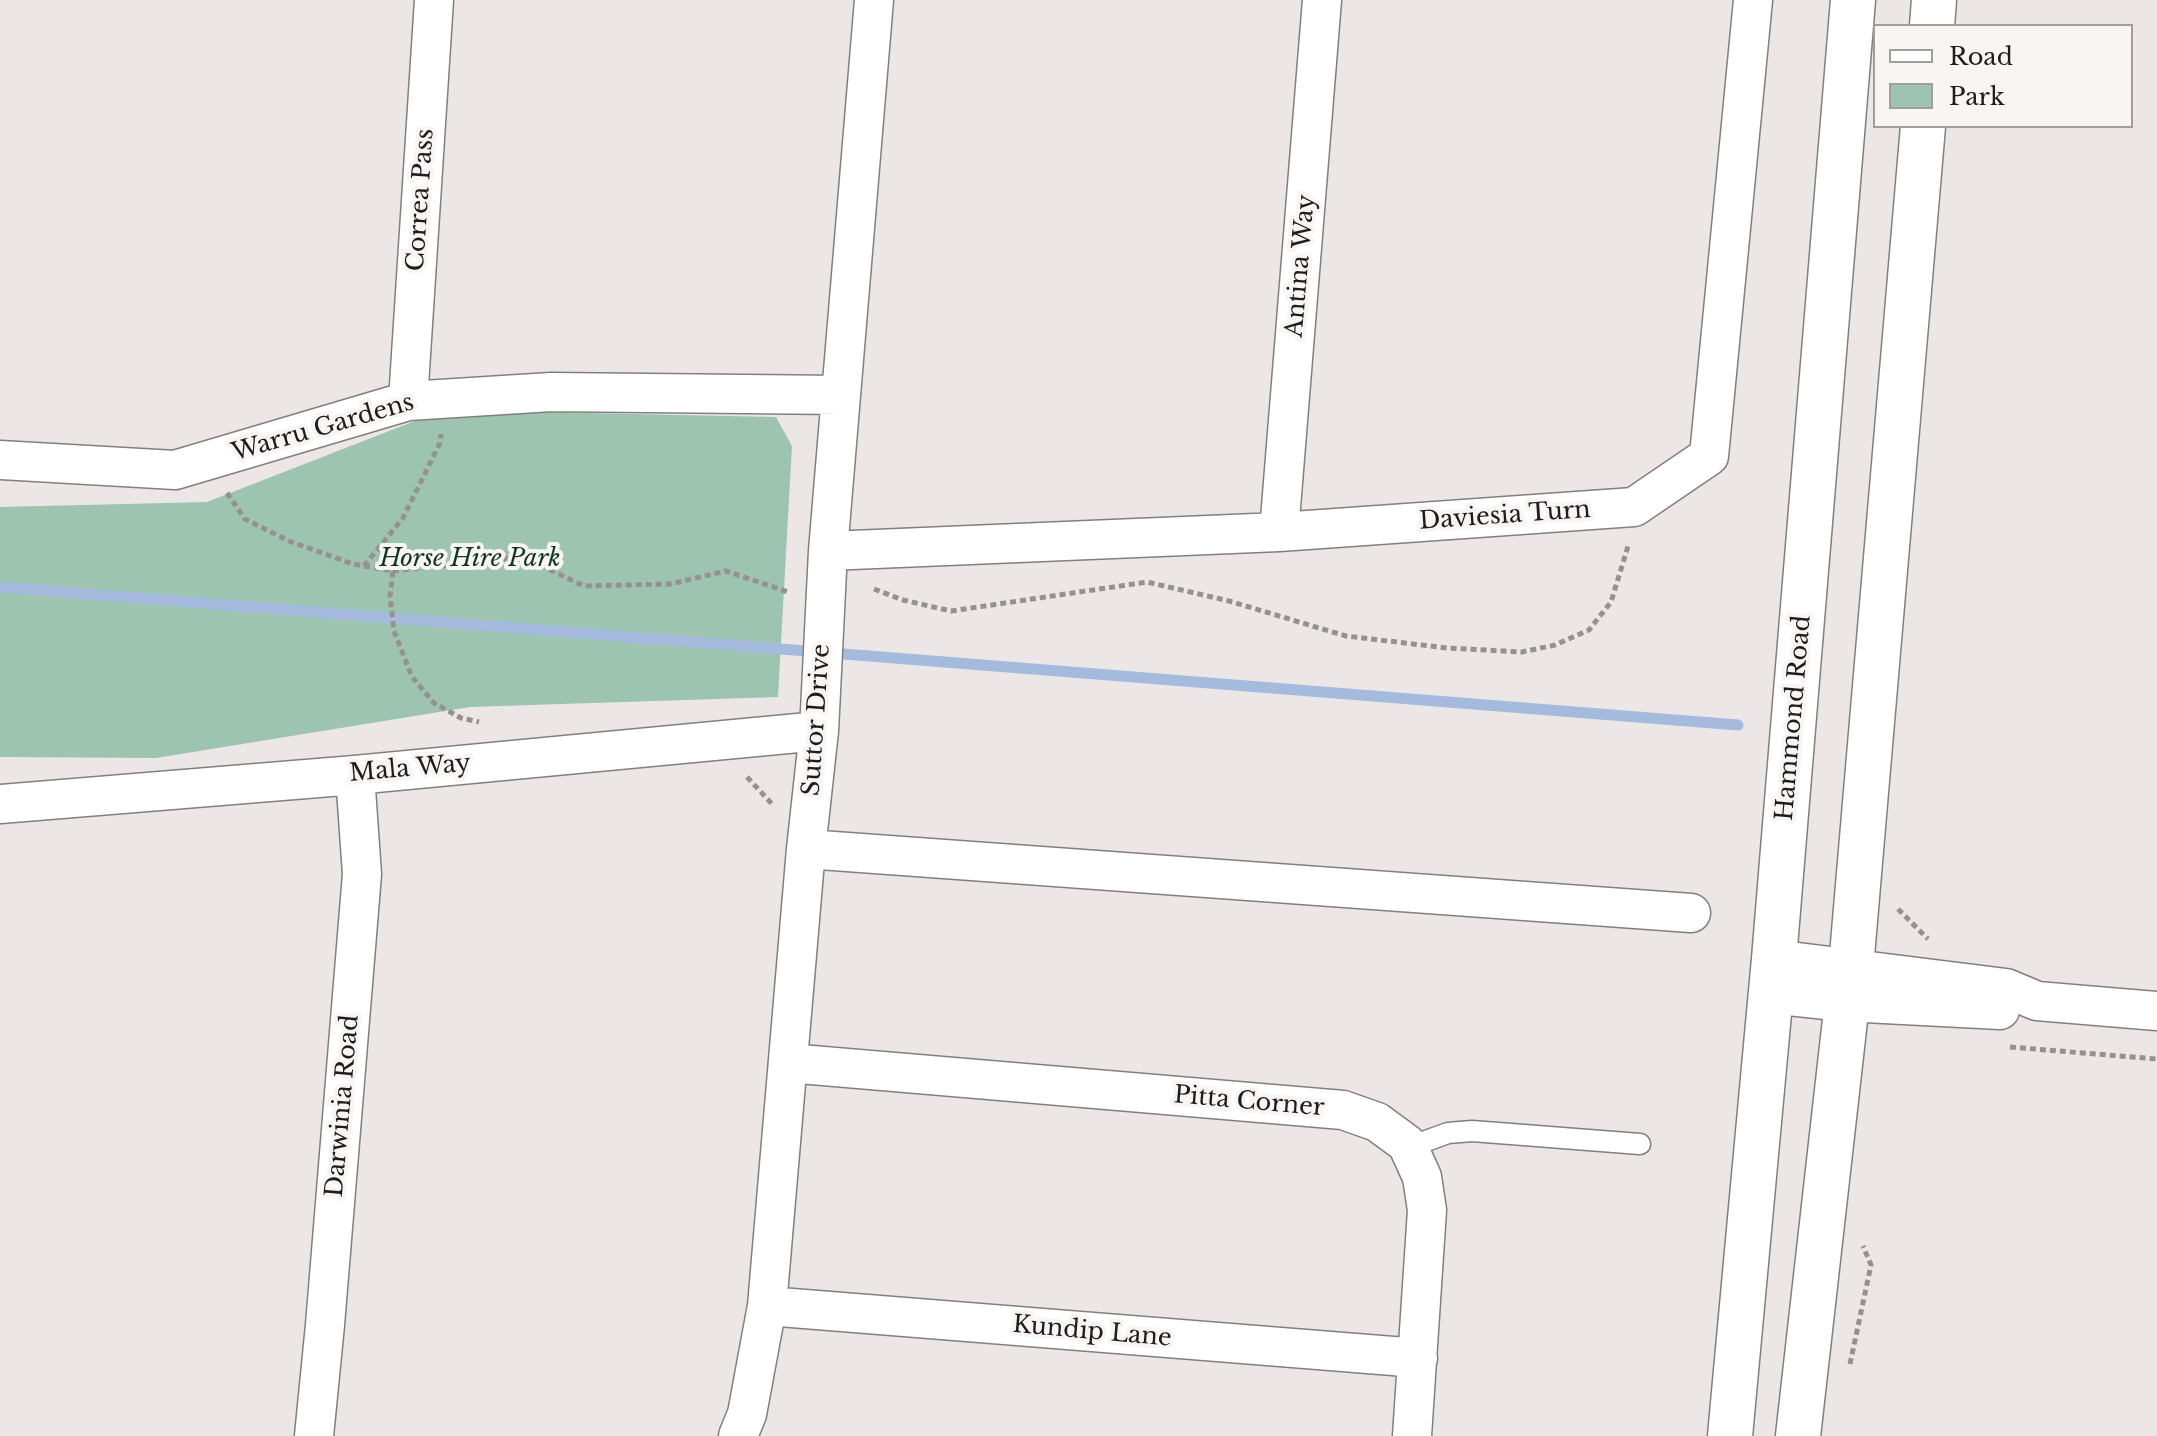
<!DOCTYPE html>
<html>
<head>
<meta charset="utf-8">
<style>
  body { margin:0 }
  #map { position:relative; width:2157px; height:1436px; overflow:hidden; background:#ece7e6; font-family:"Libre Baskerville",serif }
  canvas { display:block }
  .legend { position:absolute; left:1873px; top:24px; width:260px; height:104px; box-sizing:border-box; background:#f9f5f3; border:2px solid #a19e9d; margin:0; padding:10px 14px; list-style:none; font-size:24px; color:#1e1c1c }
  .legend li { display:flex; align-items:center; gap:16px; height:40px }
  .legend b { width:40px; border:2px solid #a19e9d }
</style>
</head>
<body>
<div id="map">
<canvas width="2157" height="1436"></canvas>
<ul class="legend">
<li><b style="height:10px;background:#fff"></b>Road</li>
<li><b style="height:22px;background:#9dc4b0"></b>Park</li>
</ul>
</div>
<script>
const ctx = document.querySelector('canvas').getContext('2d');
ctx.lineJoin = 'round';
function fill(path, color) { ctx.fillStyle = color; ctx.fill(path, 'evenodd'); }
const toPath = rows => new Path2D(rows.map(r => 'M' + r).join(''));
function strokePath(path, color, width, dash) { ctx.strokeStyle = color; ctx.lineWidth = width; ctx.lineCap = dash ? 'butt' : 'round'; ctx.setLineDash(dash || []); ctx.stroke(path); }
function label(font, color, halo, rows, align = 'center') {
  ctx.font = font + ' "Libre Baskerville",serif'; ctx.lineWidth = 8; ctx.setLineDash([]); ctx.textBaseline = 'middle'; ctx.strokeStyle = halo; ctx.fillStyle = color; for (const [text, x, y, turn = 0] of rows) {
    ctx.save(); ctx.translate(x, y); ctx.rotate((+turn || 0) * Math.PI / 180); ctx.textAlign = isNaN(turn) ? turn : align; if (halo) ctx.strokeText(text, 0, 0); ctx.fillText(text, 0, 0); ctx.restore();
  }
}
const green = toPath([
  [443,410,776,417,792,446,778,697,470,707,156,758,0,757,0,507,207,502]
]);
const stream = toPath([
  [0,587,1738,725]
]);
const path = toPath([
  [227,493,245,519,289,541,353,564,393,571,390,596,394,631,412,677,434,703,461,718,479,722],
  [364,566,403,518,440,443,441,434],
  [393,571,523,557,584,586,670,584,726,571,788,592],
  [874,589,903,600,951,611,1147,582,1229,601,1346,636,1447,648,1522,652,1555,645,1589,630,1611,602,1629,543],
  [747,777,773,805],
  [1898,909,1928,939],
  [2010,1047,2157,1059],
  [1850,1364,1871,1265,1863,1246]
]);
const service = toPath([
  [1409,1150,1426,1141,1448,1133,1472,1131,1640,1144]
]);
const minor = toPath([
  [408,401,434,0],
  [0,460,175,470,408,401,551,392,841,395],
  [1279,532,1322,0],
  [828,551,1279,532,1634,507,1709,456,1753,0],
  [0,804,355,775,819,731],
  [806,849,1691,913],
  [1774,959,2006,988,2037,1001,2157,1011],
  [1770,994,1845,1002,2000,1010],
  [788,1063,1343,1110,1377,1122,1407,1144,1422,1177,1427,1210,1412,1436],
  [767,1306,1418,1358],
  [314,1436,325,1325,362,874,355,775],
  [738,1436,747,1414,767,1306,806,849,819,731,828,551,874,0]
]);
const secondary = toPath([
  [1932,26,1934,0],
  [1730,1436,1774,959,1853,0],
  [1798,1436,1851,967,1923,126]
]);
const streetNames = [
  ["Correa Pass",421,200,-86],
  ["Antina Way",1301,266,-85],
  ["Warru Gardens",323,428,-16],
  ["Daviesia Turn",1505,516,-4],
  ["Hammond Road",1794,718,-85],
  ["Suttor Drive",817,720,-86],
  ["Mala Way",410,769,-5],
  ["Pitta Corner",1249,1102,5],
  ["Darwinia Road",343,1106,-85],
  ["Kundip Lane",1092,1332,5]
];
const parkNames = [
  ["Horse Hire Park",470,559]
];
fill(green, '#9dc4b0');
strokePath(stream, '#a4bbde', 11);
strokePath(service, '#837f7d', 23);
strokePath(minor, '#837f7d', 41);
strokePath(secondary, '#837f7d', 47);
strokePath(path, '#959191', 5, [6, 4]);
strokePath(service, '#fff', 20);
strokePath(minor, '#fff', 38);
strokePath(secondary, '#fff', 44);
label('24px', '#1e1c1c', '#f9f5f3', streetNames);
label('italic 24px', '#103626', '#f9f5f3', parkNames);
</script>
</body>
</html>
